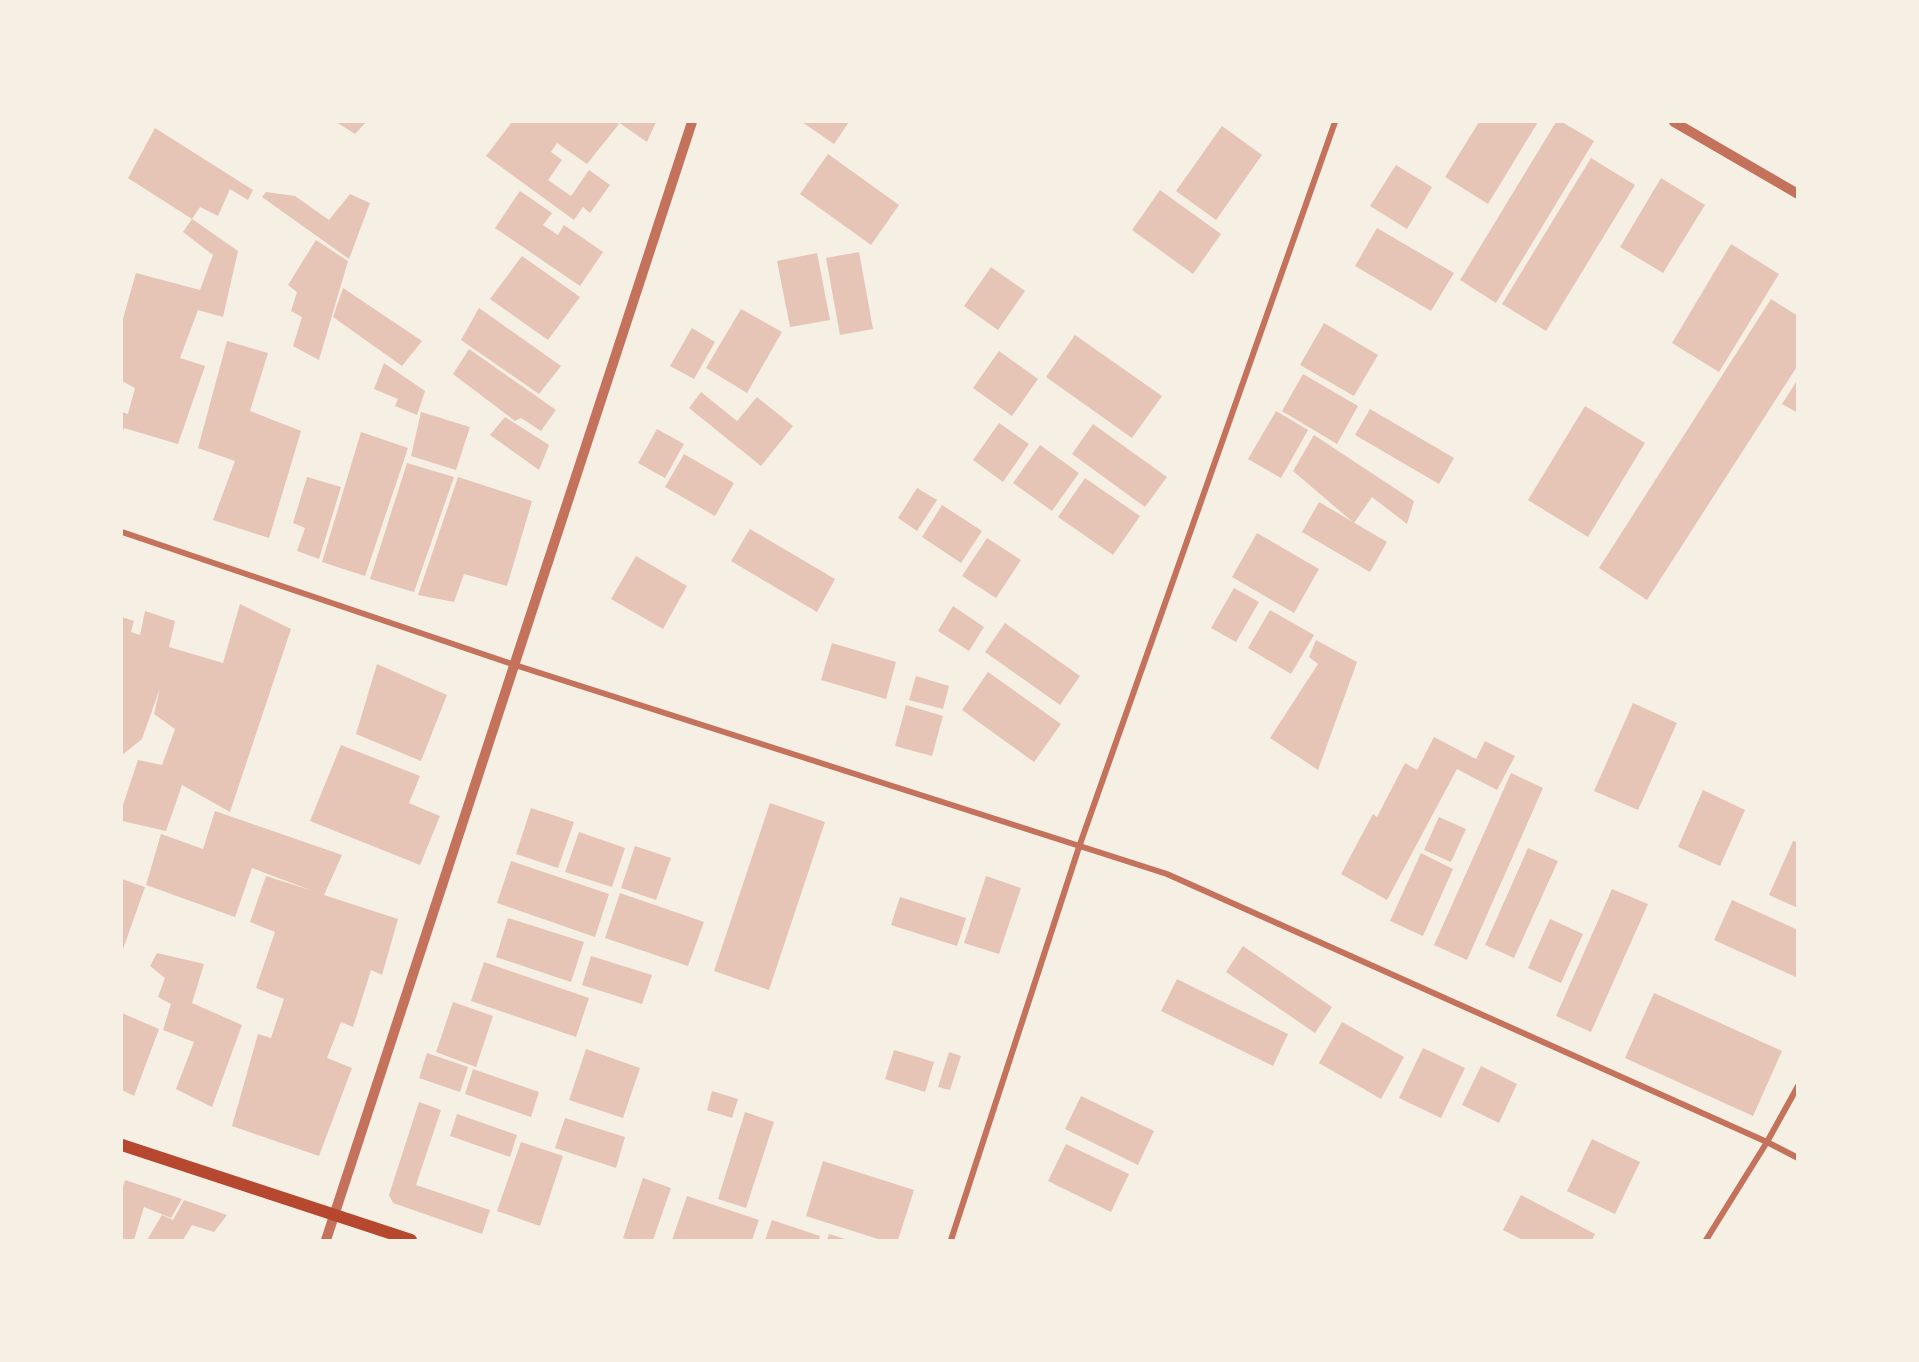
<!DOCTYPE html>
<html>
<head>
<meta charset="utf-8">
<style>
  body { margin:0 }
  #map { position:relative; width:1919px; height:1362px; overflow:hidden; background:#f6efe4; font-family:Jost,sans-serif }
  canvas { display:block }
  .frame { position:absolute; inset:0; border:123px solid #f6efe4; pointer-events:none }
</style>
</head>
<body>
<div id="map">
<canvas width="1919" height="1362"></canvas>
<div class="frame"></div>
</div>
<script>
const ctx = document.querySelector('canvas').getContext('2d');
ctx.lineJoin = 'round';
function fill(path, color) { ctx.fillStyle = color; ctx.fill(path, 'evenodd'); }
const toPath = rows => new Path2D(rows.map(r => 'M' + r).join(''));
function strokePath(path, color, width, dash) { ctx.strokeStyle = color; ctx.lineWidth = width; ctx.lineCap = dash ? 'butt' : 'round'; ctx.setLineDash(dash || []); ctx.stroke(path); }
const building = toPath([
  [336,122,366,122,355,134],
  [512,122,615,122,619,124,587,164,557,143,551,152,562,160,548,180,571,196,589,170,610,185,590,213,583,207,574,220,486,156],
  [618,122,656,122,647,142],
  [802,122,849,122,834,144],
  [1479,122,1538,122,1488,204,1445,177],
  [1556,122,1562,122,1594,141,1496,303,1460,280],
  [1222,126,1262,155,1216,220,1176,191],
  [155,128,253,190,248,200,230,189,218,216,200,207,192,219,238,251,223,317,198,310,180,358,205,366,178,444,124,428,122,436,122,412,128,414,135,388,122,381,122,322,136,273,200,290,213,255,183,232,192,219,128,178],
  [828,154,899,205,871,245,800,194],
  [1591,158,1635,185,1546,331,1502,304],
  [1396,165,1432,187,1407,229,1370,206],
  [1661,178,1705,205,1663,273,1620,247],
  [1160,190,1221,234,1193,274,1132,230],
  [520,191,552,213,543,225,558,235,564,225,603,252,580,286,495,228],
  [266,192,295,196,329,220,350,194,370,203,349,259,262,197],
  [1377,228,1454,273,1431,311,1355,266],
  [316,240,348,261,319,360,293,346,302,317,291,311,297,292,288,285],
  [1731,244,1779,274,1719,372,1672,343],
  [859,252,873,329,840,335,826,258],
  [817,253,830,320,790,327,777,261],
  [522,256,580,297,548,340,490,299],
  [991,267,1025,291,998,330,964,306],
  [343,288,422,341,402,366,333,317],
  [1771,299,1798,316,1798,365,1647,600,1599,568],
  [479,308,561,366,539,394,461,340],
  [741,309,782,332,747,393,706,368],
  [1324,323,1378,355,1354,396,1300,365],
  [692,328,715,342,694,379,670,366],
  [1075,335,1162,396,1132,438,1046,377],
  [227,341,268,353,250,411,301,431,269,538,213,520,235,461,198,448],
  [469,349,556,410,541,431,521,418,515,421,453,374],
  [999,351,1038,379,1012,416,973,388],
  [384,363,425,391,417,415,395,406,398,399,374,389],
  [1303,374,1358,406,1337,444,1282,411],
  [1798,379,1798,413,1782,404],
  [701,392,737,421,757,397,793,426,761,466,689,408],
  [1585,406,1645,443,1588,537,1528,500],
  [1370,409,1454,458,1439,484,1355,435],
  [1276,411,1308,430,1281,478,1248,459],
  [421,412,470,427,456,470,411,456],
  [505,417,549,445,539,470,490,435],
  [999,423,1029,444,1003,482,973,460],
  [1093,424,1167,477,1145,507,1072,454],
  [657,429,684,444,665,478,638,463],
  [361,432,408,448,365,576,322,562],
  [1314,435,1414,501,1407,524,1372,497,1354,523,1293,471],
  [1040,445,1079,473,1052,511,1013,483],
  [684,454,734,483,715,516,665,487],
  [407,463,454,477,414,592,370,579],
  [307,477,341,487,319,559,297,551,305,528,293,523],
  [458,477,532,501,507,586,464,574,454,602,418,595],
  [1085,478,1140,516,1113,555,1058,517],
  [917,488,937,500,917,531,898,518],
  [1319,502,1387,542,1370,572,1302,532],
  [942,505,982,531,961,563,922,537],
  [750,529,835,579,817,612,731,561],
  [1257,533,1319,569,1294,613,1232,577],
  [987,538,1021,560,996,598,962,576],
  [636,556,687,586,663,629,611,599],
  [1234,588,1259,602,1236,642,1211,628],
  [240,604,291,629,230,812,182,785,166,831,122,821,122,808,138,760,162,765,175,729,154,714,160,688,142,739,122,755,122,617,134,621,131,632,140,635,145,611,175,621,169,647,223,663],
  [953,606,984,627,969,651,938,631],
  [1270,610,1314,635,1291,674,1248,648],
  [1005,623,1080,676,1060,705,985,652],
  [1316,640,1357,662,1318,770,1270,738,1318,664,1309,657],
  [832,643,896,662,886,699,821,680],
  [377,664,447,695,421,761,356,734],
  [988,672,1061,724,1034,762,962,710],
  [916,676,949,686,943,709,909,700],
  [1633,703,1677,723,1638,810,1594,791],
  [906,705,943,716,932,756,895,746],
  [1434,737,1476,759,1485,741,1515,756,1497,790,1457,769,1387,900,1341,874,1373,814,1377,817,1405,763,1417,770],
  [341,745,420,776,409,803,440,816,420,865,310,821],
  [1511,773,1543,788,1467,960,1434,945],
  [1703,790,1745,810,1720,866,1678,847],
  [770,803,825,822,769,990,714,971],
  [531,808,574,822,558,868,516,854],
  [215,811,342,855,324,895,398,919,382,975,371,970,353,1027,341,1022,327,1058,352,1068,319,1156,232,1126,258,1034,271,1038,284,999,256,988,275,932,250,922,266,876,313,891,252,868,235,917,146,885,161,834,203,849],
  [1439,817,1466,829,1451,862,1424,850],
  [579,832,625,848,612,887,565,872],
  [1793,841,1798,842,1798,908,1769,895],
  [635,846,671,858,656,900,621,888],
  [1528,848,1558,861,1514,958,1485,945],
  [1421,853,1453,869,1423,936,1390,921],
  [511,861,609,894,595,937,497,903],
  [986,876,1021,888,999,954,964,943],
  [122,879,145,887,122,952],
  [1612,889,1648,904,1591,1032,1556,1016],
  [620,893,704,922,688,966,605,938],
  [900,897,966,918,957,946,891,925],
  [1732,900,1798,930,1798,978,1714,940],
  [508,918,584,942,571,982,496,957],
  [1550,919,1583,934,1561,983,1528,968],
  [1243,946,1332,1007,1315,1033,1226,972],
  [157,953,204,964,192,1003,242,1025,212,1107,176,1089,194,1042,163,1030,171,1004,158,997,165,978,150,966],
  [591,956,652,975,642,1004,582,985],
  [484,962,589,998,576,1037,471,1001],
  [1177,979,1288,1034,1273,1066,1161,1011],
  [1654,993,1782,1051,1753,1116,1625,1058],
  [453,1002,493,1016,476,1067,436,1052],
  [122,1013,159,1029,134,1096,122,1090],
  [1342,1022,1404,1057,1381,1099,1319,1063],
  [1423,1048,1465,1068,1441,1118,1399,1098],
  [586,1049,640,1068,623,1118,569,1100],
  [894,1050,934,1062,925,1092,885,1079],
  [949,1052,961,1056,950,1090,938,1087],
  [427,1053,468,1067,460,1092,419,1078],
  [1481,1066,1517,1084,1499,1123,1462,1105],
  [473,1069,539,1092,531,1117,465,1094],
  [712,1091,738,1099,732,1118,707,1110],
  [1081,1096,1154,1131,1138,1165,1065,1129],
  [419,1102,441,1110,416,1185,490,1210,482,1234,393,1203,389,1195],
  [745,1112,774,1122,746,1208,718,1199],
  [457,1114,517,1135,510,1157,450,1136],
  [565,1118,625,1137,616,1168,555,1148],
  [1592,1139,1640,1162,1615,1214,1567,1191],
  [521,1142,563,1156,540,1226,497,1211],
  [1066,1144,1129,1174,1111,1212,1048,1181],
  [823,1161,914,1190,898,1240,881,1240,806,1216],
  [643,1178,671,1188,653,1240,630,1240,623,1238],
  [125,1180,182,1199,171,1218,144,1207,134,1240,122,1240,122,1190],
  [1521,1195,1595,1234,1592,1240,1523,1240,1503,1230],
  [687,1196,759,1220,752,1240,672,1240],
  [184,1200,227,1215,214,1232,192,1225,183,1240,147,1240,162,1215,173,1220],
  [772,1220,820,1236,819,1240,765,1240],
  [829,1234,849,1240,827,1240]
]);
const minor = toPath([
  [122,532,515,665,1167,874,1767,1142,1798,1158],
  [951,1240,1079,847,1335,122],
  [1706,1240,1767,1142,1798,1086]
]);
const tertiary = toPath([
  [1674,122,1798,194],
  [326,1240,692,122]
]);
const secondary = toPath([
  [122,1145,411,1240]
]);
fill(building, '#e6c5b7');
strokePath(minor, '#c5725c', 6);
strokePath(tertiary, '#c5725c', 10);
strokePath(secondary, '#b5482f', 12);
</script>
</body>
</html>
